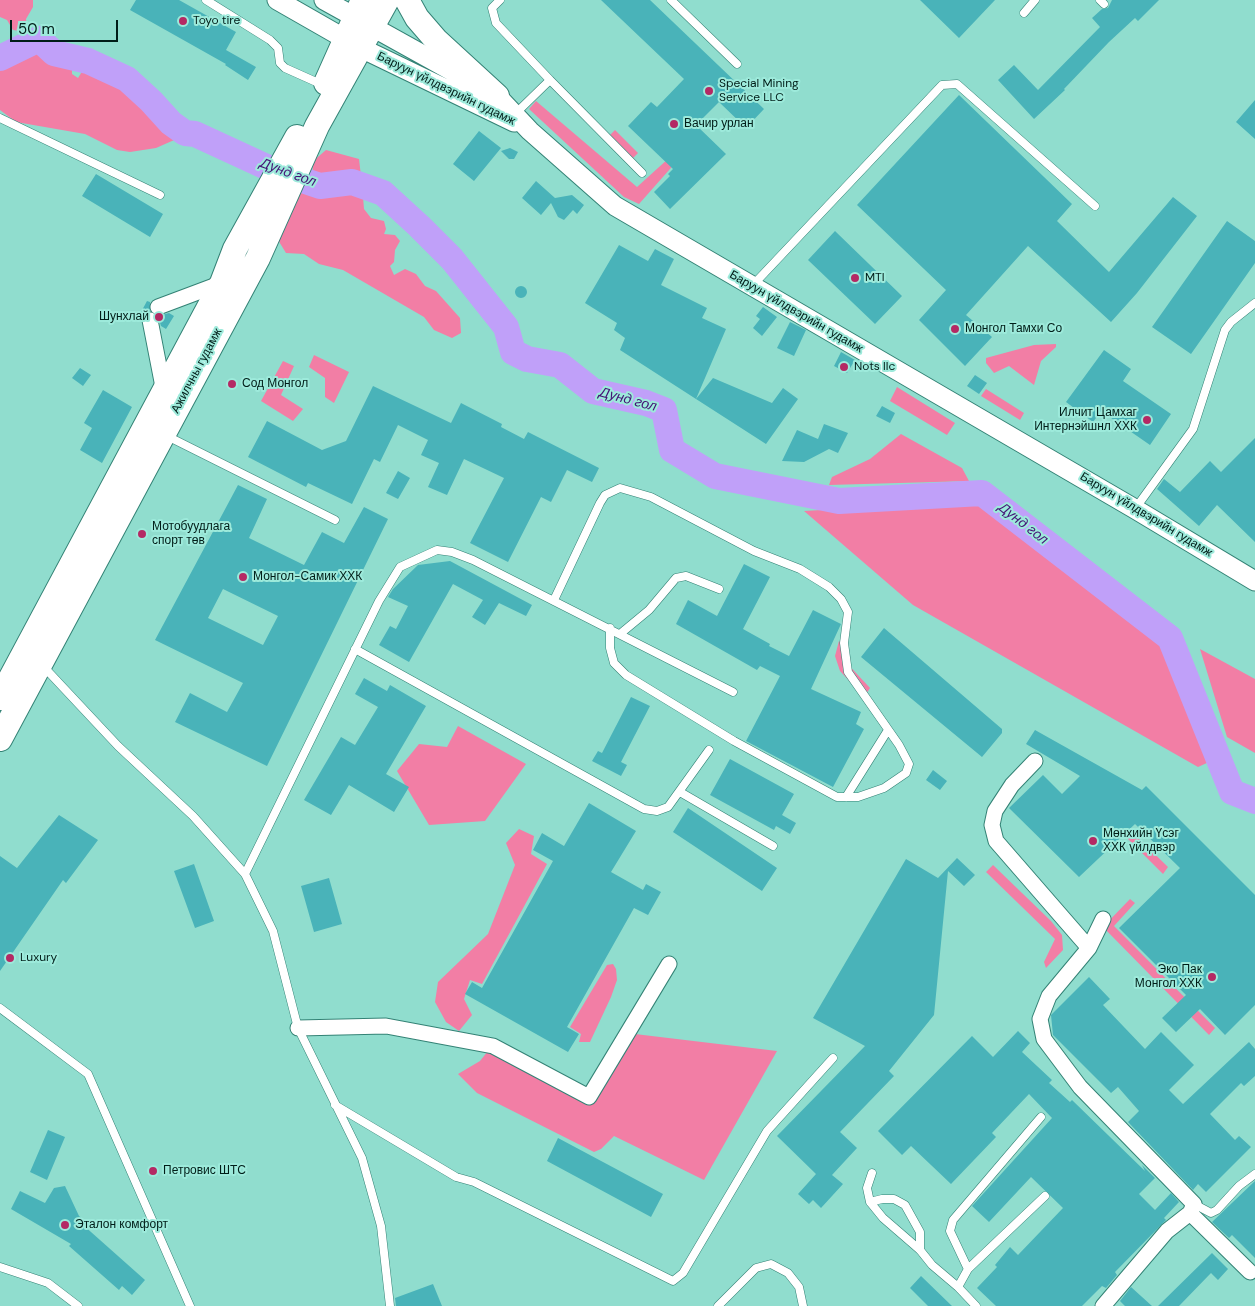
<!DOCTYPE html>
<html>
<head>
<meta charset="utf-8">
<style>
  body { margin:0 }
  #map { position:relative; width:1255px; height:1306px; overflow:hidden; background:#90ddce; font-family:"DM Sans",sans-serif }
  canvas { display:block }
  .scale { position:absolute; left:10px; top:20px; width:108px; height:22px; box-sizing:border-box; border:2px solid #001d18; border-top:0; padding-left:6px; font-size:15px; line-height:18px; white-space:nowrap; color:#001d18; -webkit-text-stroke:4px #9deadb; paint-order:stroke }
</style>
</head>
<body>
<div id="map">
<canvas width="1255" height="1306"></canvas>
<div class="scale">50 m</div>
</div>
<script>
const ctx = document.querySelector('canvas').getContext('2d');
ctx.lineJoin = 'round';
function fill(path, color) { ctx.fillStyle = color; ctx.fill(path, 'evenodd'); }
const toPath = rows => new Path2D(rows.map(r => 'M' + r).join(''));
function strokePath(path, color, width, dash) { ctx.strokeStyle = color; ctx.lineWidth = width; ctx.lineCap = dash ? 'butt' : 'round'; ctx.setLineDash(dash || []); ctx.stroke(path); }
function label(font, color, halo, rows, align = 'center') {
  ctx.font = font + ' "DM Sans",sans-serif'; ctx.lineWidth = 4; ctx.setLineDash([]); ctx.textBaseline = 'middle'; ctx.strokeStyle = halo; ctx.fillStyle = color; for (const [text, x, y, turn = 0] of rows) {
    ctx.save(); ctx.translate(x, y); ctx.rotate((+turn || 0) * Math.PI / 180); ctx.textAlign = isNaN(turn) ? turn : align; if (halo) ctx.strokeText(text, 0, 0); ctx.fillText(text, 0, 0); ctx.restore();
  }
}
const green = toPath([
  [0,0,33,0,33,7,26,19,27,27,20,31,13,30,7,20,0,17],
  [39,33,60,48,72,66,72,74,78,78,83,70,90,69,102,81,108,83,121,81,138,96,153,121,159,124,183,121,198,125,207,132,216,130,228,136,234,143,212,145,201,139,197,143,193,142,190,137,181,137,156,148,130,152,117,150,85,134,16,122,0,110,0,53],
  [536,101,637,187,680,148,685,152,639,204,624,197,529,109],
  [615,130,638,153,631,160,608,137],
  [326,150,359,159,361,176,319,181,313,172,312,162],
  [348,187,358,189,363,197,364,209,371,218,384,221,386,229,384,234,395,235,400,241,395,250,394,262,390,266,394,275,405,269,416,274,425,286,436,291,460,318,461,333,452,338,434,330,424,317,343,270,319,264,304,254,286,253,275,235,301,191,327,195,335,189],
  [1056,344,1056,347,1041,361,1034,385,1009,366,994,373,986,363,986,358,1034,345],
  [314,355,349,372,334,403,325,397,325,378,309,367],
  [283,361,294,366,281,395,303,409,293,421,261,401],
  [897,387,955,423,947,435,890,401],
  [986,389,1024,413,1020,420,981,396],
  [901,434,962,468,969,481,829,485,832,477,870,459],
  [983,501,1166,644,1209,762,1198,767,913,605,804,511],
  [839,641,849,652,843,659,870,688,864,697,840,671,835,656],
  [1200,649,1255,679,1255,753,1227,737],
  [458,726,526,764,485,821,429,825,397,771,419,744,447,747],
  [519,829,534,836,531,854,547,864,482,984,470,980,464,999,472,1015,459,1031,446,1022,435,1002,438,982,488,934,515,865,506,843],
  [1131,831,1168,867,1163,874,1125,836],
  [993,865,1051,921,1062,935,1063,950,1046,968,1044,962,1055,939,986,872],
  [1130,899,1135,903,1114,926,1215,1028,1209,1035,1103,927],
  [613,964,616,969,617,980,611,997,590,1042,579,1042,581,1034,570,1027,607,965],
  [635,1034,777,1051,704,1180,614,1136,601,1149,594,1152,477,1093,458,1074,480,1061,488,1051,589,1099]
]);
const river = toPath([
  [0,58,39,39,54,53,88,61,127,79,151,101,171,123,185,133,195,134,273,170,320,186,352,182,383,193,419,226,452,259,506,327,513,352,527,359,560,365,593,391,646,403,664,410,672,450,715,476,839,501,982,493,1170,638,1232,792,1255,801]
]);
const building = toPath([
  [136,0,179,0,236,32,226,50,256,67,248,80,225,65,226,64,130,10],
  [601,0,650,0,764,109,746,128,719,102,696,125,726,154,670,209,654,192,670,176,668,174,673,169,628,126,651,102,657,107,684,79],
  [920,0,995,0,959,38],
  [1112,0,1159,0,1138,21,1135,18,1109,42,1064,89,1065,90,1034,119,998,80,1014,65,1038,90,1100,27,1092,18,1102,9,1108,8],
  [959,95,1072,204,1057,221,1109,272,1173,197,1197,216,1137,293,1111,322,1028,246,966,315,992,337,965,366,919,320,946,290,857,205],
  [1255,100,1255,139,1236,122],
  [479,131,501,148,474,181,453,164],
  [510,148,518,152,514,159,509,159,501,151],
  [96,174,163,214,150,237,82,196],
  [536,181,555,198,572,195,584,205,577,214,573,210,564,220,558,217,551,203,541,215,522,198],
  [1227,221,1255,241,1255,263,1191,354,1152,327],
  [835,231,902,296,875,324,808,260],
  [619,245,648,261,655,249,674,259,661,285,707,308,702,318,726,329,696,399,620,350,625,338,614,330,617,323,585,303],
  '515 292a6 6 0 1 1 12 0a6 6 0 1 1-12 0Z',
  [147,301,150,302,150,311,142,315,140,314],
  [763,307,777,317,762,336,753,328,760,319,756,316],
  [169,313,174,316,166,329,161,326,158,316],
  [790,322,806,330,794,356,777,348],
  [1104,350,1131,369,1123,381,1171,414,1150,445,1101,411,1093,422,1066,402],
  [841,352,855,360,847,373,834,366],
  [80,368,91,375,83,386,72,378],
  [975,375,987,383,979,394,967,386],
  [713,378,772,403,783,388,798,399,766,444,696,399],
  [373,386,451,423,461,403,502,424,501,427,524,439,528,432,599,468,592,482,567,470,551,502,541,497,508,562,470,543,504,478,464,459,447,495,428,487,439,463,421,455,428,440,398,425,380,462,374,459,352,504,308,483,306,487,248,457,267,421,322,450,346,441],
  [103,390,132,407,102,463,80,450,92,428,84,423],
  [882,406,895,413,890,423,876,416],
  [824,424,848,433,838,453,829,449,804,462,782,461,797,430,818,439],
  [1255,438,1255,542,1217,505,1199,526,1157,489,1164,479,1180,492,1210,461,1221,472],
  [398,471,410,478,398,499,386,493],
  [238,485,267,499,249,538,304,565,322,532,344,543,364,507,388,519,267,766,175,722,190,693,227,712,243,683,155,640],
  [223,589,278,616,263,645,208,618],
  [450,561,532,605,526,616,499,603,485,625,472,617,483,600,453,584,409,662,379,645,390,626,396,629,408,606,388,597,393,589,418,565],
  [744,564,770,577,743,629,770,644,769,646,789,656,813,610,841,624,811,689,861,712,856,724,864,729,833,787,746,741,780,676,760,666,757,670,676,624,688,600,717,616],
  [884,628,1002,729,1002,733,982,757,861,657],
  [364,678,387,691,390,685,426,706,386,774,409,787,394,812,349,785,331,815,304,800,341,737,355,745,378,707,355,694],
  [631,697,650,706,621,762,627,765,621,776,592,761,598,751,602,753],
  [1035,730,1142,790,1146,786,1255,895,1255,1005,1225,1035,1200,1009,1176,1032,1162,1018,1186,995,1119,928,1180,868,1135,824,1079,877,1009,808,1043,775,1062,794,1080,776,1026,744],
  [730,759,794,794,782,815,796,823,790,834,776,826,774,830,710,795],
  [933,770,947,781,940,790,926,780],
  [589,803,636,831,611,872,643,890,646,884,661,892,648,915,634,908,567,1027,579,1034,568,1052,465,994,472,982,482,988,553,861,533,850,542,833,564,846],
  [688,808,777,868,762,891,673,832],
  [59,815,98,840,66,883,63,880,0,971,0,856,17,868],
  [957,858,975,875,964,886,948,871,934,1015,889,1071,894,1076,840,1132,857,1148,832,1175,843,1184,821,1208,813,1200,809,1204,798,1194,816,1174,777,1136,865,1046,813,1018,906,859,938,878],
  [194,864,214,921,195,928,174,871],
  [329,878,342,924,314,932,301,886],
  [1089,977,1110,999,1103,1005,1145,1049,1161,1032,1194,1065,1169,1090,1183,1104,1249,1042,1255,1049,1255,1076,1244,1086,1241,1083,1210,1114,1235,1140,1239,1136,1251,1147,1206,1192,1198,1184,1193,1190,1128,1122,1139,1111,1118,1087,1111,1093,1053,1035,1051,1015],
  [1018,1031,1030,1043,1022,1052,1052,1080,1049,1083,1070,1102,1072,1100,1145,1171,1142,1165,1155,1178,1139,1194,1155,1210,1171,1193,1179,1202,1164,1218,1166,1220,1115,1272,1117,1275,1106,1288,1102,1286,1082,1306,996,1306,977,1288,997,1267,995,1265,1010,1247,1018,1255,1063,1208,1031,1177,989,1222,972,1206,1052,1118,1029,1094,992,1133,996,1137,951,1184,911,1146,902,1155,878,1131,972,1036,993,1057],
  [48,1130,65,1137,47,1180,30,1172],
  [558,1138,663,1194,651,1217,547,1161],
  [1255,1181,1255,1258,1232,1235,1229,1238,1212,1222],
  [65,1186,79,1216,84,1220,82,1224,145,1280,132,1295,122,1286,119,1290,69,1246,71,1244,11,1209,20,1191,45,1203,54,1188],
  [1212,1253,1228,1269,1218,1280,1211,1273,1179,1306,1158,1306],
  [921,1276,952,1306,928,1306,910,1288],
  [433,1284,442,1306,396,1306,395,1298],
  [1131,1287,1152,1306,1125,1306,1120,1301]
]);
const service = toPath([
  [206,0,270,40,278,48,280,63,285,68,323,85],
  [500,0,492,8,496,23,550,80,515,114],
  [671,0,737,64],
  [1100,0,1104,4],
  [1024,13,1035,0],
  [550,80,642,173],
  [0,118,160,195],
  [753,285,942,85,957,84,1095,206],
  [167,436,335,520],
  [1135,509,1193,429,1225,330,1231,322,1255,303],
  [554,600,600,503,605,495,620,488,651,497,754,551,800,569,829,587,841,599,848,612,844,643,848,672,899,745,909,764,906,773,884,788,858,797,837,797,734,741,626,675,614,663,610,648,610,628],
  [620,634,649,610,676,578,686,576,719,589],
  [355,649,644,809,657,811,668,807,709,750],
  [43,666,118,746,193,816,245,874,273,931,298,1028,362,1158,381,1226,390,1306],
  [680,792,773,846],
  [846,797,888,730],
  [245,874,379,601,400,567,437,550,452,552,473,560,733,692],
  [0,1008,88,1074,190,1306],
  [335,1105,456,1177,474,1182,673,1281,683,1273,767,1131,833,1058],
  [872,1173,867,1188,870,1202,883,1218,920,1250,932,1265,958,1287,976,1306],
  [870,1202,882,1199,894,1199,905,1205,920,1232,920,1250],
  [1194,1204,1211,1213,1217,1210,1239,1186,1255,1174],
  [0,1267,48,1283,78,1306],
  [968,1269,1045,1196],
  [958,1287,968,1269,950,1231,953,1220,1041,1117],
  [718,1306,756,1268,771,1264,788,1273,799,1287,803,1306]
]);
const minor = toPath([
  [158,307,222,283],
  [150,320,164,392],
  [1035,761,1012,785,995,811,992,825,996,841,1089,948],
  [1103,919,1089,948,1049,996,1040,1019,1044,1039,1080,1087,1194,1204,1190,1213,1167,1231,1103,1306],
  [298,1028,386,1026,493,1046,589,1097,669,964],
  [1190,1213,1250,1272]
]);
const tertiary = toPath([
  [277,0,361,48,514,122],
  [324,0,497,96,530,131,615,206,1135,509,1255,581]
]);
const primary = toPath([
  [407,0,417,18,436,40,497,96],
  [326,83,363,0],
  [0,698,222,283,235,249,297,137],
  [0,739,258,258,317,126,387,0]
]);
const markers = [
  [183,21,5,"#b42964"],
  [709,91,5,"#b42964"],
  [674,124,5,"#b42964"],
  [855,278,5,"#b42964"],
  [159,317,5,"#b42964"],
  [955,329,5,"#b42964"],
  [844,367,5,"#b42964"],
  [232,384,5,"#b42964"],
  [1147,420,5,"#b42964"],
  [142,534,5,"#b42964"],
  [243,577,5,"#b42964"],
  [1093,841,5,"#b42964"],
  [10,958,5,"#b42964"],
  [1212,977,5,"#b42964"],
  [153,1171,5,"#b42964"],
  [65,1225,5,"#b42964"]
];
const poiNames = [
  ["Toyo tire",193,21],
  ["Special Mining",719,84],
  ["Service LLC",719,98],
  ["Вачир урлан",684,124],
  ["MTI",865,278],
  ["Шунхлай",149,317,"right"],
  ["Монгол Тамхи Со",965,329],
  ["Nots llc",854,367],
  ["Сод Монгол",242,384],
  ["Илчит Цамхаг",1137,413,"right"],
  ["Интернэйшнл ХХК",1137,427,"right"],
  ["Мотобуудлага",152,527],
  ["спорт төв",152,541],
  ["Монгол-Самик ХХК",253,577],
  ["Мөнхийн Үсэг",1103,834],
  ["ХХК үйлдвэр",1103,848],
  ["Luxury",20,958],
  ["Эко Пак",1202,970,"right"],
  ["Монгол ХХК",1202,984,"right"],
  ["Петровис ШТС",163,1171],
  ["Эталон комфорт",75,1225]
];
const streetNames = [
  ["Баруун үйлдвэрийн гудамж",446,89,26],
  ["Баруун үйлдвэрийн гудамж",796,312,30],
  ["Ажилчны гудамж",197,371,-62],
  ["Баруун үйлдвэрийн гудамж",1146,515,31]
];
const waterNames = [
  ["Дунд гол",288,173,20],
  ["Дунд гол",628,400,15],
  ["Дунд гол",1023,524,38]
];
fill(green, '#f27ea5');
strokePath(river, '#c0a0f9', 26);
fill(building, '#49b3b9');
strokePath(service, '#338275', 9);
strokePath(minor, '#338275', 17);
strokePath(tertiary, '#338275', 21);
strokePath(primary, '#338275', 26);
strokePath(service, '#fff', 8);
strokePath(minor, '#fff', 15);
strokePath(tertiary, '#fff', 19);
strokePath(primary, '#fff', 24);
for (const [x, y, r, color] of markers) { const dot = new Path2D(); dot.arc(x, y, r, 0, 2 * Math.PI); ctx.fillStyle = color; ctx.fill(dot); strokePath(dot, '#9deadb', 2); }
label('12px', '#001d18', '#9deadb', poiNames, 'left');
label('12px', '#001d18', '#9deadb', streetNames);
label('italic 14px', '#441375', '#9deadb', waterNames);
</script>
</body>
</html>
